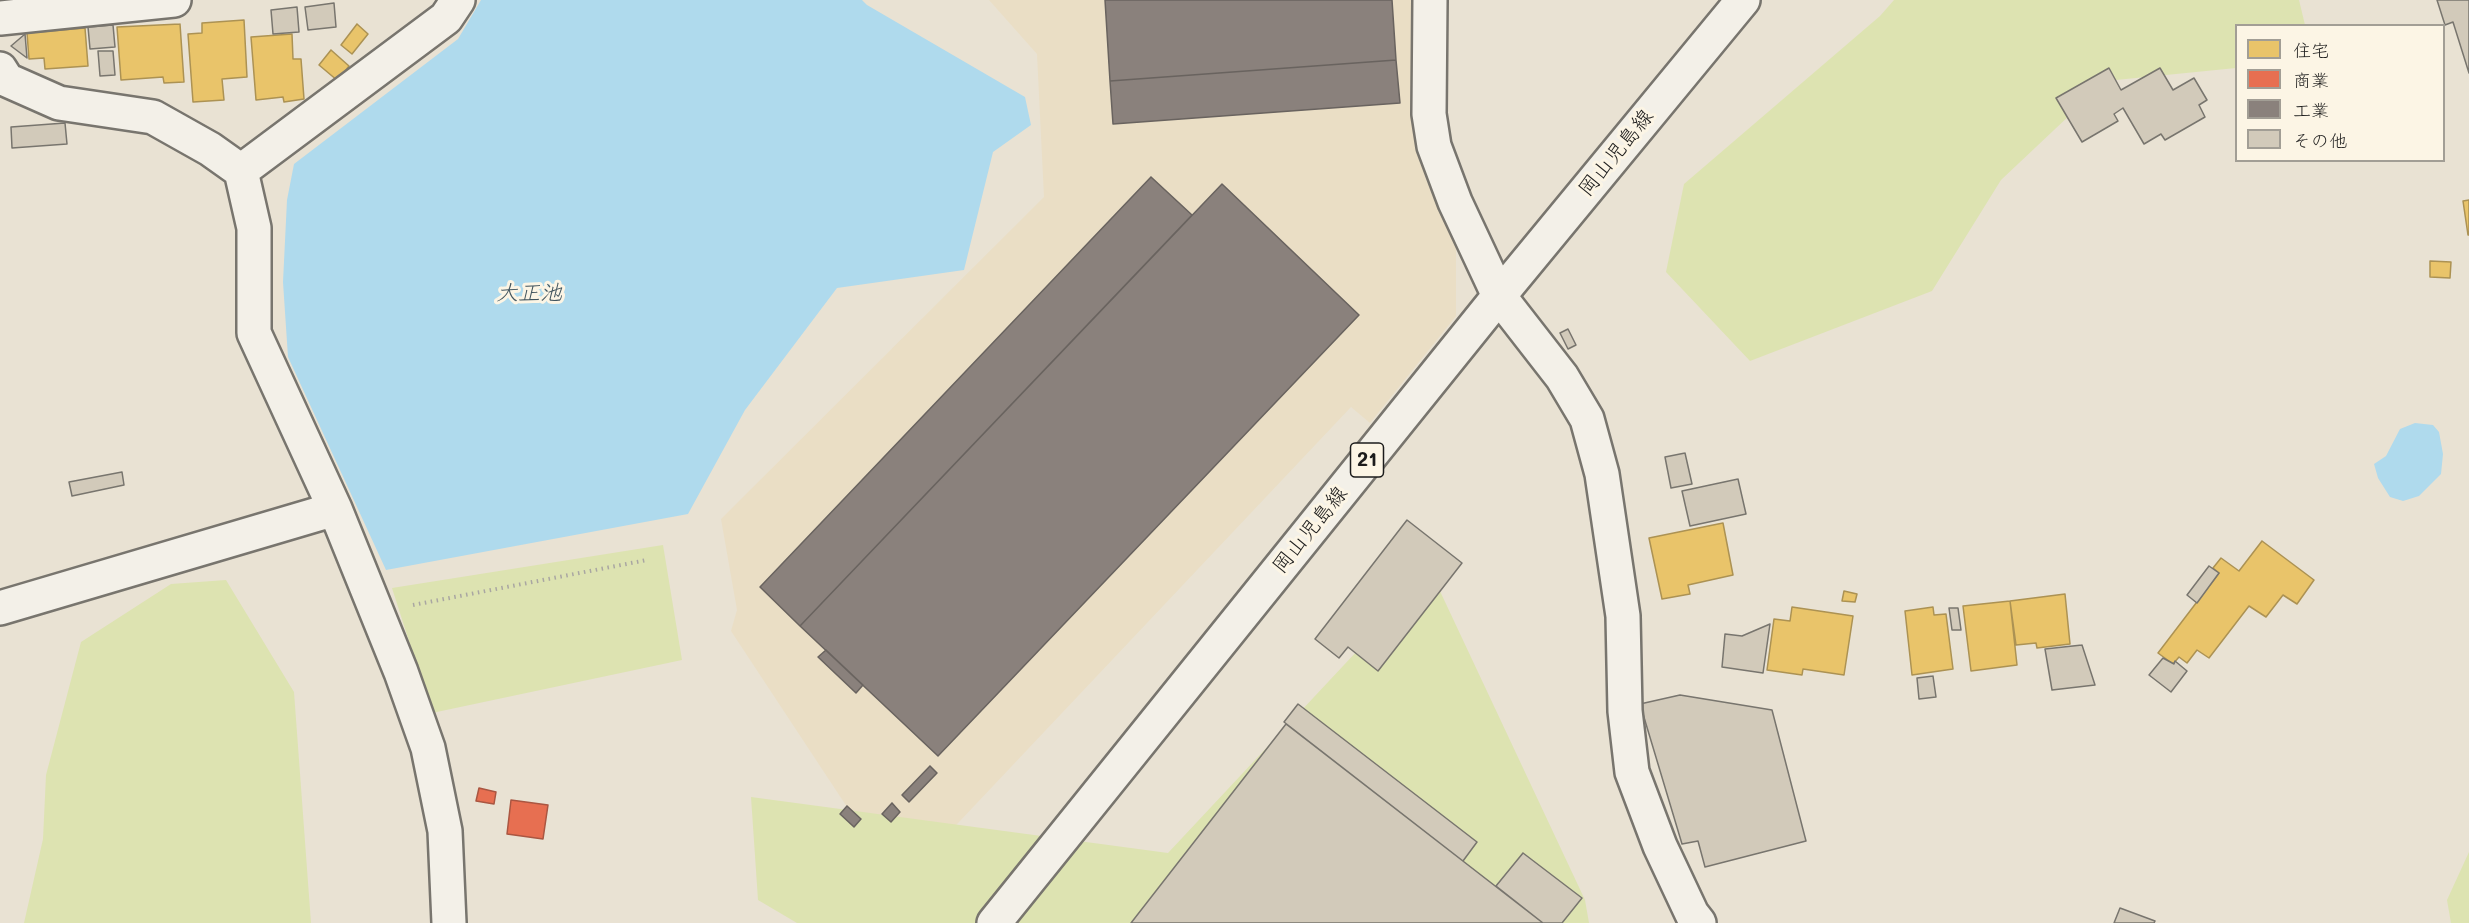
<!DOCTYPE html>
<html>
<head>
<meta charset="utf-8">
<style>
  body { margin:0 }
  #map { position:relative; width:2469px; height:923px; overflow:hidden; background:#e9e2d3; font-family:Mali,"Klee One",sans-serif }
  canvas { display:block }
  .legend { position:absolute; left:2235px; top:24px; width:210px; height:138px; box-sizing:border-box; background:#fcf5e5; border:2px solid #a29e95; margin:0; padding:8px 10px; list-style:none; font-size:18px; color:#1c1c1c }
  .legend li { display:flex; align-items:center; gap:12px; height:30px }
  .legend b { width:30px; border:2px solid #a29e95 }
</style>
</head>
<body>
<div id="map">
<canvas width="2469" height="923"></canvas>
<ul class="legend">
<li><b style="height:16px;background:#e9c46a"></b>住宅</li>
<li><b style="height:16px;background:#e76f51"></b>商業</li>
<li><b style="height:16px;background:#8a817c"></b>工業</li>
<li><b style="height:16px;background:#d2caba"></b>その他</li>
</ul>
</div>
<script>
const ctx = document.querySelector('canvas').getContext('2d');
ctx.lineJoin = 'round';
function fill(path, color) { ctx.fillStyle = color; ctx.fill(path, 'evenodd'); }
const toPath = rows => new Path2D(rows.map(r => 'M' + r).join(''));
function strokePath(path, color, width, dash) { ctx.strokeStyle = color; ctx.lineWidth = width; ctx.lineCap = dash ? 'butt' : 'round'; ctx.setLineDash(dash || []); ctx.stroke(path); }
function label(font, color, halo, rows, align = 'center') {
  ctx.font = font + ' Mali,"Klee One",sans-serif'; ctx.lineWidth = 6; ctx.setLineDash([]); ctx.textBaseline = 'middle'; ctx.strokeStyle = halo; ctx.fillStyle = color; for (const [text, x, y, turn = 0] of rows) {
    ctx.save(); ctx.translate(x, y); ctx.rotate((+turn || 0) * Math.PI / 180); ctx.textAlign = isNaN(turn) ? turn : align; if (halo) ctx.strokeText(text, 0, 0); ctx.fillText(text, 0, 0); ctx.restore();
  }
}
const built = toPath([
  [989,0,1419,0,1419,129,1425,177,1456,240,1456,316,1370,423,1351,407,908,876,849,810,731,631,737,610,721,519,1044,197,1037,54]
]);
const green = toPath([
  [1894,0,2299,0,2305,25,2236,26,2236,68,2106,81,2001,180,1932,291,1750,361,1666,272,1684,184,1880,16],
  [663,545,682,660,432,713,392,588],
  [1431,572,1585,900,1589,923,797,923,758,900,751,797,1168,853],
  [226,580,294,692,311,923,24,923,43,839,46,775,81,642,171,584],
  [2469,852,2469,923,2451,923,2447,900]
]);
const water = toPath([
  [481,0,862,0,867,5,1025,97,1031,125,993,152,964,270,837,288,745,410,688,514,386,570,288,357,283,282,287,200,294,164,458,39],
  [2415,423,2433,425,2439,432,2443,454,2441,474,2419,496,2403,501,2390,497,2378,478,2374,464,2386,456,2400,429]
]);
const homes = toPath([
  [244,20,247,77,222,79,224,100,193,102,188,34,202,33,202,23,244,20],
  [180,24,184,82,164,83,163,77,121,80,117,27,180,24],
  [357,24,368,34,352,54,341,45,357,24],
  [85,28,88,66,45,69,44,58,29,59,27,33,85,28],
  [292,34,293,59,301,59,304,99,284,102,283,97,256,100,251,37,292,34],
  [331,50,349,66,338,81,319,65,331,50],
  [2469,200,2469,235,2468,235,2463,201,2469,200],
  [2430,261,2451,262,2450,278,2430,277,2430,261],
  [1723,523,1733,575,1688,585,1690,594,1662,599,1649,538,1723,523],
  [2262,541,2314,580,2297,604,2283,595,2266,617,2249,606,2209,658,2197,650,2187,663,2179,657,2173,664,2158,653,2219,573,2213,568,2221,558,2239,571,2262,541],
  [1844,591,1857,594,1855,602,1842,601,1844,591],
  [2065,594,2070,644,2037,648,2036,643,2016,645,2010,601,2065,594],
  [2010,601,2017,665,1971,671,1963,606,2010,601],
  [1792,607,1853,616,1844,675,1803,669,1802,675,1767,670,1774,619,1790,621,1792,607],
  [1933,607,1934,615,1946,614,1953,669,1912,675,1905,611,1933,607]
]);
const shops = toPath([
  [479,788,496,792,494,804,476,801,479,788],
  [511,800,548,805,543,839,507,834,511,800]
]);
const industry = toPath([
  [1105,0,1392,0,1396,60,1110,81,1105,0],
  [1396,60,1400,103,1113,124,1110,81,1396,60],
  [1151,177,1192,215,800,626,760,587,1151,177],
  [1222,184,1359,315,938,756,800,626,1222,184],
  [826,650,863,685,856,693,818,657,826,650],
  [930,766,937,773,909,802,902,795,930,766],
  [892,803,900,812,891,822,882,814,892,803],
  [847,806,861,819,854,827,840,814,847,806]
]);
const building = toPath([
  [2437,0,2469,0,2469,73,2453,22,2445,25,2437,0],
  [334,3,336,27,308,30,305,7,334,3],
  [297,7,299,32,273,34,271,10,297,7],
  [113,25,115,47,90,49,88,27,113,25],
  [25,34,27,58,11,46,25,34],
  [98,51,113,51,115,75,100,76,98,51],
  [2109,68,2121,90,2160,68,2173,90,2194,78,2207,100,2199,105,2205,117,2165,140,2161,134,2144,144,2123,108,2114,114,2118,121,2082,142,2056,98,2109,68],
  [65,123,67,144,12,148,11,127,65,123],
  [1568,329,1576,345,1568,349,1560,333,1568,329],
  [1685,453,1692,484,1671,488,1665,457,1685,453],
  [122,472,124,485,72,496,69,482,122,472],
  [1738,479,1746,514,1690,526,1682,491,1738,479],
  [1407,520,1462,563,1378,671,1348,647,1339,658,1315,639,1407,520],
  [2209,566,2219,573,2197,603,2187,595,2209,566],
  [1949,608,1958,608,1961,630,1952,630,1949,608],
  [1770,624,1763,673,1722,667,1725,634,1742,636,1770,624],
  [2082,645,2095,685,2052,690,2045,649,2082,645],
  [2163,658,2174,664,2175,661,2187,671,2171,692,2149,675,2163,658],
  [1933,676,1936,697,1919,699,1917,678,1933,676],
  [1680,695,1772,710,1806,841,1705,867,1698,841,1682,844,1640,704,1680,695],
  [1298,704,1477,842,1463,861,1284,722,1298,704],
  [1286,724,1543,923,1131,923,1286,724],
  [1523,853,1582,898,1562,923,1543,923,1496,886,1523,853],
  [2120,908,2155,921,2154,923,2114,923,2120,908]
]);
const path = toPath([
  [413,605,647,560]
]);
const minor = toPath([
  [1430,0,1429,114,1434,146,1455,202,1499,296,1562,377,1587,419,1602,474,1623,616,1625,711,1632,772,1660,846,1692,914,1699,923],
  [0,18,174,0],
  [0,69,7,80,59,103,153,117,210,149,241,171,254,228,254,333,335,509,401,672,428,748,445,831,449,923],
  [241,171,446,18,458,0],
  [0,608,335,509]
]);
const primary = toPath([
  [994,923,1499,296,1743,0]
]);
const shields = [
  [1367,460,33]
];
const shieldNames = [
  ["21",1367,460]
];
const streetNames = [
  ["岡山児島線",1616,153,-51],
  ["岡山児島線",1310,530,-51]
];
const waterNames = [
  ["大正池",529,293]
];
fill(built, '#eadec5');
fill(green, '#dde3b1');
fill(water, '#afdaed');
fill(homes, '#e9c46a');
strokePath(homes, '#ac9253', 1.5);
fill(shops, '#e76f51');
strokePath(shops, '#aa5641', 1.5);
fill(industry, '#8a817c');
strokePath(industry, '#69635f', 1.5);
fill(building, '#d2caba');
strokePath(building, '#78756e', 1.5);
strokePath(minor, '#78756e', 38);
strokePath(primary, '#78756e', 38);
strokePath(path, '#a9a6a2', 4, [1.5, 4.5]);
strokePath(minor, '#f3f0e8', 33);
strokePath(primary, '#f3f0e8', 33);
for (const [x, y, w] of shields) { const box = new Path2D(); box.roundRect(x - w / 2, y - 17, w, 34, 4.5); ctx.fillStyle = '#fcf5e5'; ctx.fill(box); strokePath(box, '#1c1c1c', 1.5); }
label('bold 20px', '#1c1c1c', null, shieldNames);
label('21px', '#1c1c1c', '#fcf5e5', streetNames);
label('italic 22px', '#41545e', '#fcf5e5', waterNames);
</script>
</body>
</html>
